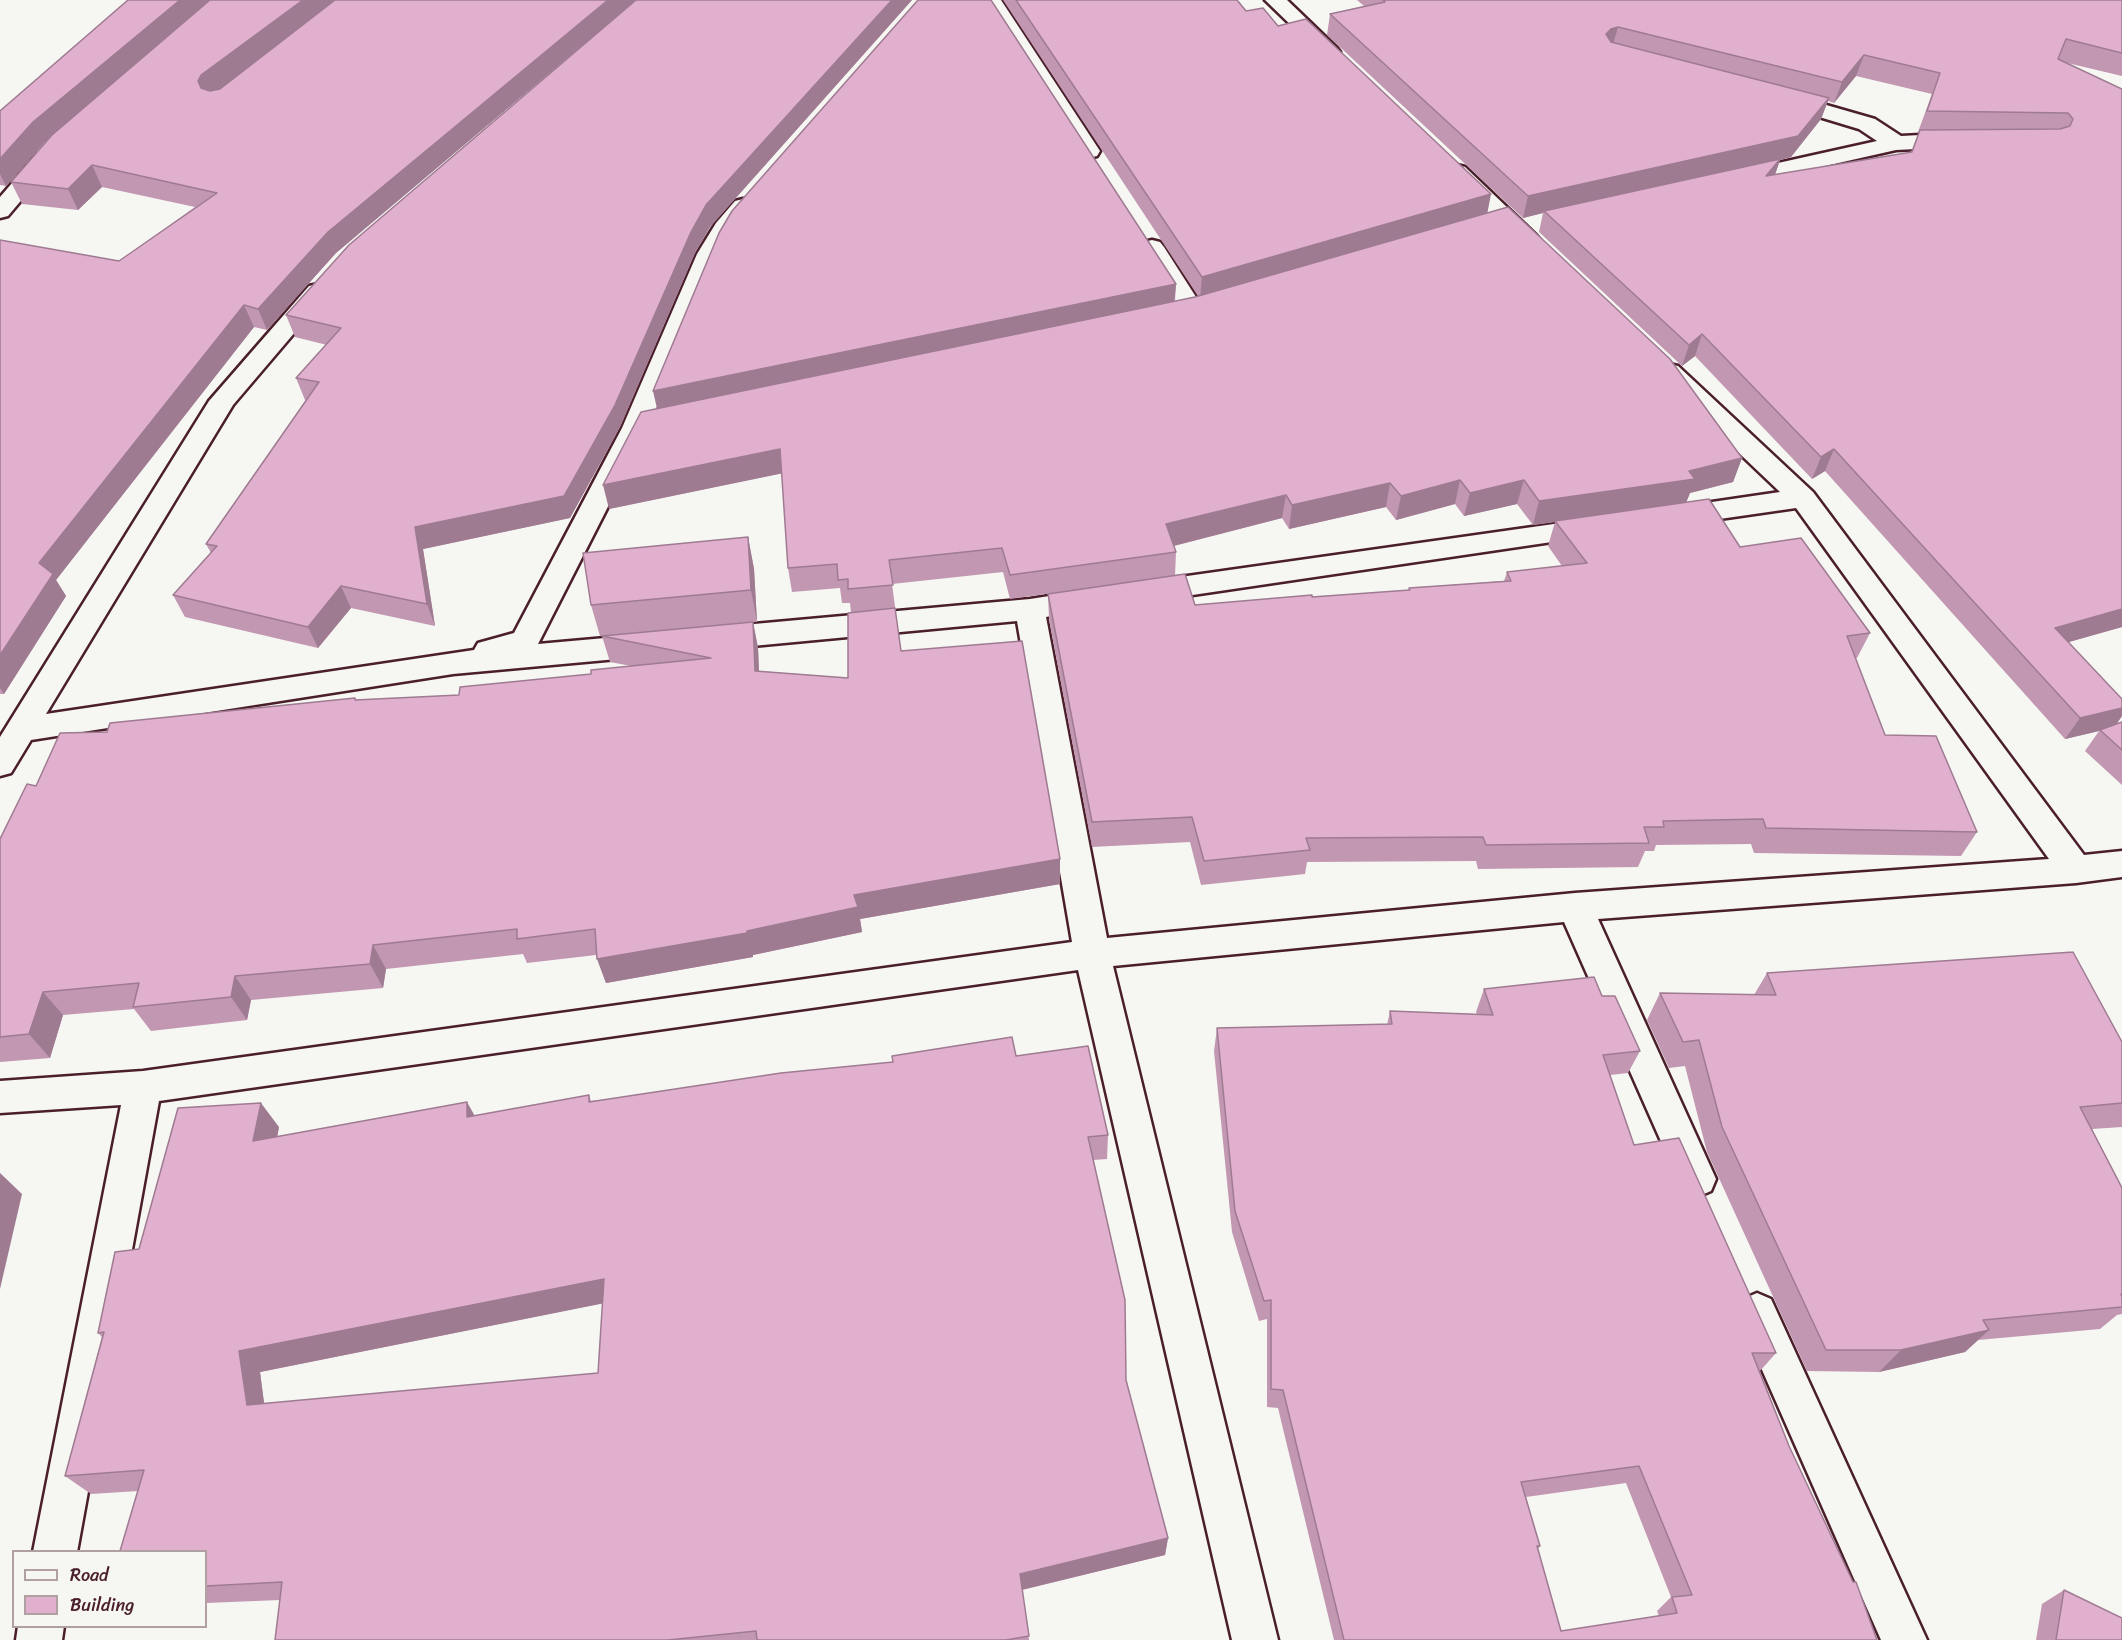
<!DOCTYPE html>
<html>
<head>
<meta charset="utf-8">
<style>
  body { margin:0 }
  #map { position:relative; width:2122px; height:1640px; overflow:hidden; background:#f6f6f2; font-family:Sriracha,sans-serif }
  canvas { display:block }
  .legend { position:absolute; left:12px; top:1550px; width:195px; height:78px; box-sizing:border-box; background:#f6f6f2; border:2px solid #b1a0a2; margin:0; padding:8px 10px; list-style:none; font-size:18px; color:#4a1f2b }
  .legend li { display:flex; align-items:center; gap:12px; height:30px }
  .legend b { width:30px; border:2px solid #b1a0a2 }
</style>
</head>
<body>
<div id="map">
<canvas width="2122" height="1640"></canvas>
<ul class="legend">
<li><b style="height:8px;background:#f6f6f2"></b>Road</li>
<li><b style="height:16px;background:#e2b0cf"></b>Building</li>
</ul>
</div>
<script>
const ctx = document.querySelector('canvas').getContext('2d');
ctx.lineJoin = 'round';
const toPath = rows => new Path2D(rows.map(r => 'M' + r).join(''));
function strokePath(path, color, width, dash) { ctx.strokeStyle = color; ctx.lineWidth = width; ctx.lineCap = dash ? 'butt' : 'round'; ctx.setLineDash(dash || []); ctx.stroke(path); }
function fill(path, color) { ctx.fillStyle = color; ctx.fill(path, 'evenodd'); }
const minor = toPath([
  [981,0,1001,0,1100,151,1097,156,1089,158,1081,156,981,0],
  [1265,0,1287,0,1337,48,1340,52,1337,56,1330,58,1323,56,1265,0],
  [1781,92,1875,119,1901,136,1959,133,1967,135,1970,140,1967,145,1959,147,1896,150,1732,187,1724,185,1721,180,1724,175,1877,141,1859,129,1773,103,1770,98,1773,93,1781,92],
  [45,152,53,154,56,159,8,216,0,218,0,197,37,154,45,152],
  [1457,165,1465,167,1536,235,1540,240,1536,245,1528,247,1520,245,1449,177,1446,172,1449,167,1457,165],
  [743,199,751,201,755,206,734,231,721,254,648,428,538,644,650,634,661,637,665,645,661,653,650,656,453,674,31,740,11,773,0,776,0,737,209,401,309,286,318,284,327,286,330,291,233,405,46,714,474,650,478,643,514,633,622,428,697,254,716,223,735,201,743,199],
  [1152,240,1160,242,1164,247,1205,311,1202,316,1193,318,1184,316,1181,311,1140,247,1144,242,1152,240],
  [1669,364,1678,366,1813,492,2084,855,2122,851,2122,877,2076,883,1598,919,1716,1179,1711,1191,1697,1197,1683,1191,1564,922,1113,966,1278,1640,1232,1640,1078,970,159,1101,77,1552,33,1552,121,1105,0,1113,0,1081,143,1071,1072,942,1017,621,710,650,699,647,695,639,699,631,710,628,1030,599,1094,589,1104,592,1109,599,1104,606,1046,617,1107,938,1575,893,2049,859,1796,508,1671,526,1661,524,1657,517,1661,510,1671,508,1780,492,1660,378,1656,372,1660,366,1669,364],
  [1596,518,1606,520,1610,527,1606,534,1145,602,1135,599,1130,592,1135,585,1145,582,1596,518],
  [1757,1293,1771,1299,1927,1640,1881,1640,1737,1313,1743,1299,1757,1293],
  [18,1626,64,1626,62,1640,16,1640,18,1626]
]);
const wall = toPath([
  [128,0,912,0,710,227,695,253,620,427,570,518,423,549,435,626,351,608,318,648,185,617,173,595,211,553,206,544,307,400,305,400,296,378,327,345,295,337,286,315,349,245,604,27,336,253,267,330,254,327,56,580,66,596,4,694,0,694,0,240,119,261,195,207,102,187,78,210,22,204,11,182,50,137,44,143,6,186,0,185,0,111],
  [1003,0,1237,0,1246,11,1278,26,1487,213,1742,458,1733,482,1690,493,1686,502,1740,547,1870,633,1857,658,1855,658,1885,735,1977,832,1961,856,1754,853,1751,844,1656,845,1654,851,1645,851,1638,867,1478,869,1476,861,1307,862,1305,874,1201,885,1190,842,1092,847,1049,619,1048,594,1110,585,1010,599,1003,572,892,584,901,651,1060,884,860,919,862,932,753,955,753,957,606,983,596,955,527,963,523,954,386,969,383,988,251,1000,247,1020,151,1031,134,1009,63,1015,50,1058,0,1062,0,839,36,786,107,732,355,698,356,700,459,695,591,674,631,666,610,662,602,636,600,636,591,605,748,537,754,569,757,622,753,622,758,648,759,671,848,678,851,613,850,603,842,603,840,588,792,592,788,568,782,473,609,509,657,409,1176,284,1175,301,1198,296],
  [1455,504,1464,516,1517,504,1533,525,1555,522,1548,546,1562,566,1507,572,1504,581,1409,588,1408,591,1195,605,1175,576,1176,552,1174,546,1282,518,1289,529,1386,507,1396,520],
  [1357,0,2122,0,2122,76,2063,62,2122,90,2122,627,2068,642,2122,699,2122,716,2116,724,2122,722,2122,785,2085,751,2099,731,2065,739,1825,471,1812,479,1695,356,1682,366,1539,232,1543,213,1523,218,1327,35,1330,14,1364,6],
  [1856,76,1932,94,1918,132,1919,132,1911,152,1775,175,1780,160,1791,157,1821,119,1828,101,1834,103],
  [1767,973,2122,1042,2122,1127,2092,1129,2122,1188,2122,1314,2117,1315,2100,1329,1978,1340,1965,1352,1879,1372,1807,1371,1707,1152,1685,1066,1669,1068,1647,1020,1660,993,1754,995],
  [1484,989,1602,996,1640,1051,1628,1073,1610,1075,1634,1145,1776,1353,1760,1371,1789,1446,1877,1640,1334,1640,1278,1408,1267,1407,1267,1319,1259,1321,1232,1232,1214,1051,1217,1028,1387,1025,1390,1011,1477,1014,1476,1012],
  [1626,1483,1671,1597,1657,1611,1659,1616,1561,1631,1538,1549,1540,1546,1526,1497],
  [1016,1056,1108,1135,1107,1159,1093,1160,1126,1380,1168,1538,1165,1555,1022,1590,1029,1640,275,1640,280,1600,206,1603,206,1551,138,1491,91,1494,65,1476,102,1337,98,1333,139,1249,279,1127,277,1137,475,1116,589,1095,591,1101],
  [603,1303,598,1373,264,1404,260,1372],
  [2064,1590,2122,1640,2036,1640,2042,1604]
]);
const shadedWall = toPath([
  [180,0,213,0,44,143,6,186,0,174,0,159,33,122],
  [303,0,337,0,206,102,198,81,201,75],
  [608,0,636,0,336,253,267,330,258,309,328,232],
  [892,0,912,0,710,227,695,253,620,427,570,518,423,549,435,626,427,604,415,527,691,232,706,205],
  [1618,27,1612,48,1606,34,1611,29],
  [1864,55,1856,76,1834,103,1842,82],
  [1829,98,1821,119,1791,157,1780,160,1773,180,1544,211,1543,213,1523,218,1528,196],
  [92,165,102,187,78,210,68,189],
  [1491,194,1487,215,1200,298,1202,277],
  [1176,284,1174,305,658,413,653,391],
  [244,305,254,327,56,580,66,596,4,694,0,688,0,655,39,563],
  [1702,334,1695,356,1682,366,1689,345],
  [780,449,784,473,609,509,603,485],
  [1834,449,1825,471,1812,479,1821,457],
  [1742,458,1733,482,1690,493,1686,503,1533,525,1539,501,1689,471],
  [1460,480,1455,504,1396,520,1401,496],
  [1524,480,1517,504,1464,516,1470,493],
  [1390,483,1386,507,1289,529,1292,505],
  [1286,495,1282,518,1165,548,1166,524],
  [748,537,754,569,757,622,751,590],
  [341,586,351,608,318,648,308,627],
  [2122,609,2122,627,2041,650,2055,628],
  [753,622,758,648,760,697,755,671],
  [2122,708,2122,716,2114,728,2100,730,2099,731,2065,739,2080,718],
  [1060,859,1060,884,860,919,862,932,753,955,753,957,606,983,597,959,747,931,854,895],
  [373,945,386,969,383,988,370,964],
  [235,976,251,1000,247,1020,231,997],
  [43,992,63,1015,50,1058,29,1034],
  [467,1102,481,1127,467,1117],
  [261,1103,279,1127,272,1165,253,1141],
  [0,1173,22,1194,0,1289],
  [604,1279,615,1301,260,1372,267,1425,247,1405,239,1351],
  [1989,1330,1965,1352,1879,1372,1901,1350],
  [1168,1538,1165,1555,1021,1590,1020,1574]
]);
const building = toPath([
  [128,0,180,0,33,122,0,159,0,111,128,0],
  [210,0,303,0,201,75,198,81,201,88,210,91,220,89,335,0,608,0,328,232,258,309,244,305,39,563,53,574,0,655,0,240,119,261,217,193,92,165,68,189,11,182,52,135,210,0],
  [636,0,892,0,706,205,691,232,615,405,564,496,415,527,427,604,341,586,308,627,173,595,217,546,206,544,319,382,296,378,341,328,286,315,349,245,636,0],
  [918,0,991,0,1176,284,653,391,719,233,732,211,918,0],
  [1016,0,1237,0,1246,11,1263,8,1278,26,1306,19,1491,194,1202,277,1016,0],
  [1383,0,2122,0,2122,53,2066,39,2058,59,2122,89,2122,609,2055,628,2122,699,2122,708,2080,718,1834,449,1821,457,1702,334,1689,345,1544,211,1780,159,1766,176,1912,152,1920,130,2060,129,2070,126,2073,119,2068,113,1927,111,1940,73,1864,55,1842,82,1618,27,1611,29,1606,34,1611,42,1829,98,1798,136,1528,196,1330,14,1385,2,1383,0],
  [1508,207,1670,359,1742,458,1689,471,1695,479,1539,501,1524,480,1470,493,1460,480,1401,496,1390,483,1292,505,1286,495,1166,524,1176,552,1010,575,1002,548,889,560,893,585,848,589,848,579,838,580,837,564,788,568,780,449,603,485,641,412,1195,297,1508,207],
  [1709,499,1740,547,1801,538,1870,633,1847,636,1885,735,1936,736,1977,832,1766,828,1763,819,1663,821,1664,827,1644,827,1649,843,1486,845,1483,837,1306,838,1310,850,1204,861,1192,817,1092,822,1048,594,1185,574,1195,605,1312,595,1312,597,1410,590,1409,588,1511,581,1507,572,1587,563,1555,521,1709,499],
  [748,537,751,590,591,605,583,553,748,537],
  [895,608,901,651,1022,641,1060,859,854,895,858,907,747,931,747,933,597,959,595,929,517,939,517,929,373,945,370,964,235,976,231,997,133,1007,139,983,43,992,29,1034,0,1037,0,839,27,784,36,786,60,733,107,732,110,723,355,698,355,700,459,695,460,687,591,674,591,670,711,658,602,636,753,622,755,671,848,678,848,613,895,608],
  [2122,722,2122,750,2100,730,2122,722],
  [2073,952,2122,1042,2122,1103,2080,1107,2122,1188,2122,1294,2121,1294,2122,1297,2122,1307,1983,1320,1989,1330,1901,1350,1826,1350,1722,1127,1699,1040,1683,1042,1660,993,1776,995,1767,973,2073,952],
  [1594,977,1602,996,1615,996,1640,1051,1603,1055,1634,1145,1679,1138,1776,1353,1752,1353,1789,1446,1853,1582,1856,1582,1877,1640,1344,1640,1283,1390,1271,1389,1271,1300,1264,1301,1235,1211,1217,1028,1392,1024,1390,1011,1493,1015,1484,989,1594,977],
  [1639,1466,1692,1595,1672,1597,1677,1613,1561,1631,1537,1546,1540,1546,1521,1482,1639,1466],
  [1012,1037,1016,1056,1088,1046,1108,1135,1088,1137,1125,1300,1126,1380,1168,1538,1020,1574,1029,1636,1006,1640,757,1640,756,1631,668,1640,275,1640,282,1582,206,1586,206,1551,120,1551,144,1470,65,1476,104,1332,98,1333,115,1252,139,1249,178,1108,261,1103,253,1141,467,1102,467,1117,589,1095,589,1102,781,1073,893,1062,892,1056,1012,1037],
  [604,1279,598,1373,247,1405,239,1351,604,1279],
  [2064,1590,2122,1618,2122,1640,2056,1640,2064,1590]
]);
strokePath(minor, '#4a1f2b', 5);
fill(minor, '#f6f6f2');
fill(wall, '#c297b2');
fill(shadedWall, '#9e7b91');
fill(building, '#e2b0cf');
strokePath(building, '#9e7b91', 1.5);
</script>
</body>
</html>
